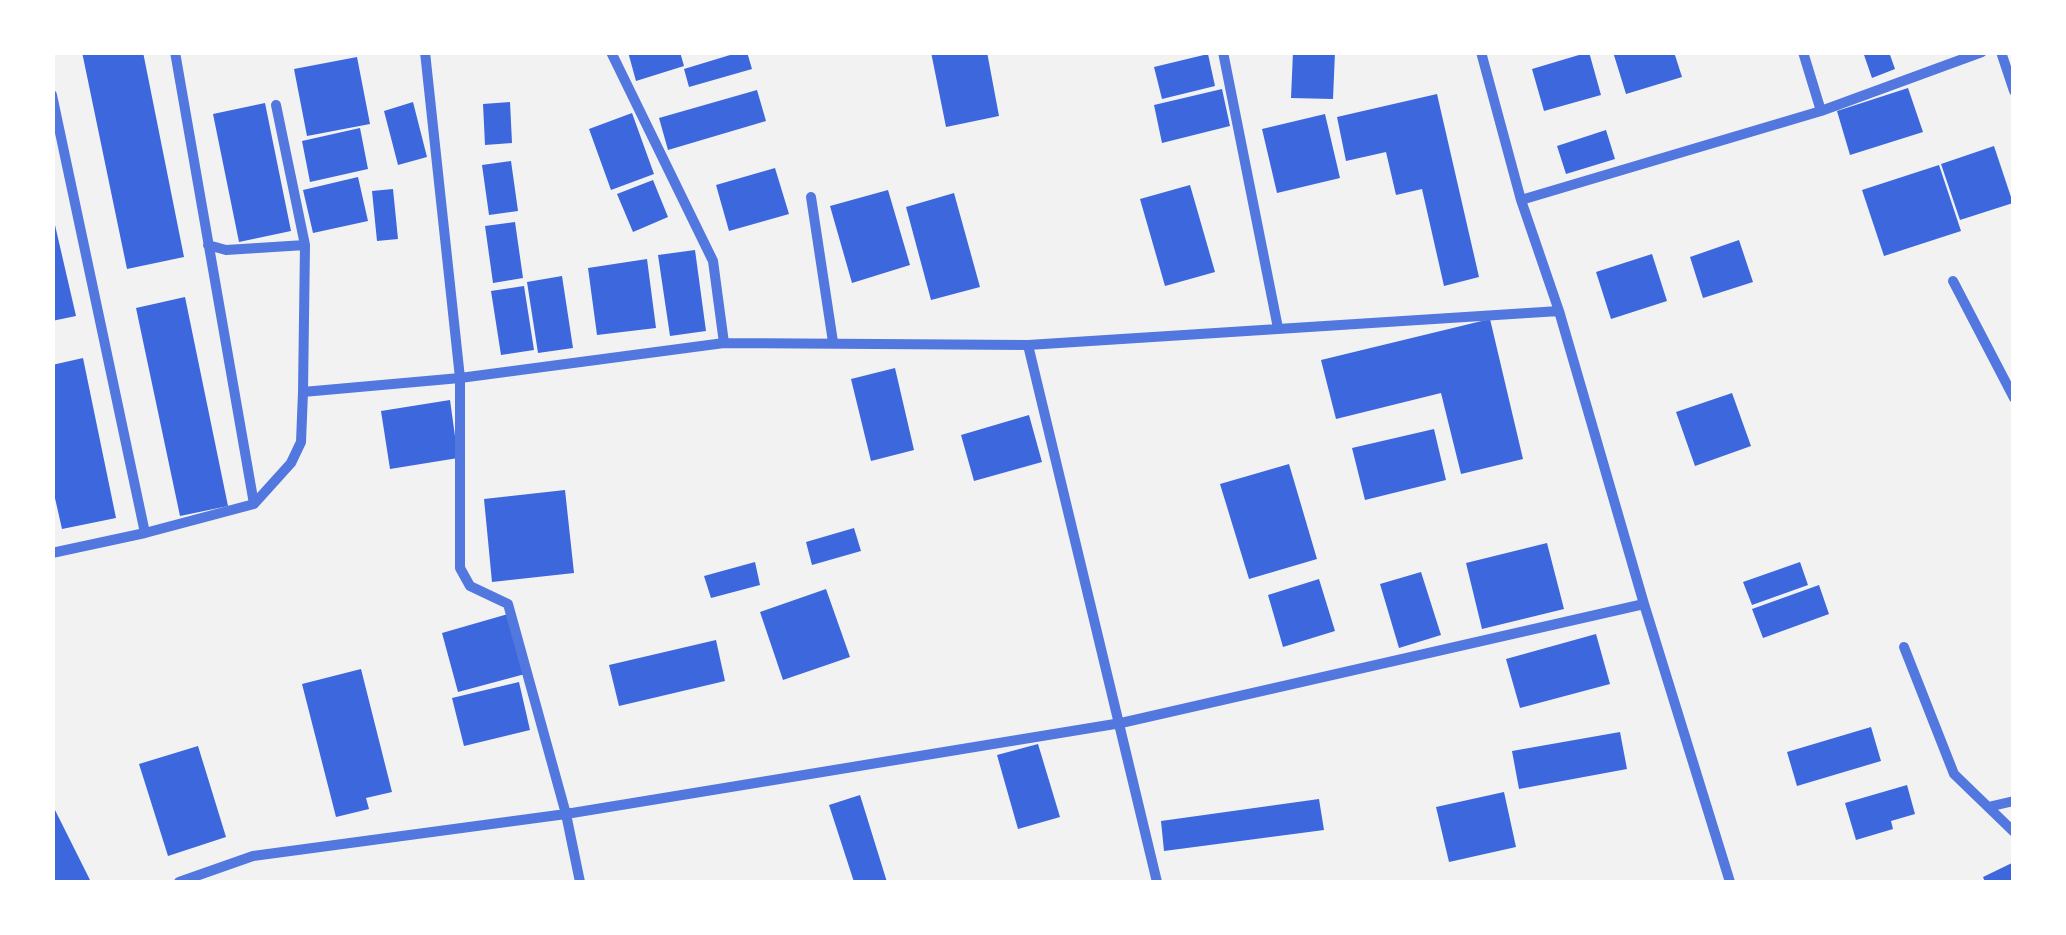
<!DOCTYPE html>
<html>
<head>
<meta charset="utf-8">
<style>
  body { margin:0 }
  #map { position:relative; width:2066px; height:935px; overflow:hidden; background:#f2f2f2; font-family:"Public Sans",sans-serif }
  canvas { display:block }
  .frame { position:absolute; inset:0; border:55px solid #fff; pointer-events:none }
</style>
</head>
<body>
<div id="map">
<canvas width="2066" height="935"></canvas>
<div class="frame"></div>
</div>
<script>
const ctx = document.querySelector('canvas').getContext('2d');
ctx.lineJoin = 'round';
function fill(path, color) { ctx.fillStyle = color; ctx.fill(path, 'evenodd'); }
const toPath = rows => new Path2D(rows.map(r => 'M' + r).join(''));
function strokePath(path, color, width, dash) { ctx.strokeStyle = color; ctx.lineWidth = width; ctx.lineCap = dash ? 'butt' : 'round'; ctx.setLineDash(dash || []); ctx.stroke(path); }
const building = toPath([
  [82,52,143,52,184,257,127,269],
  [628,52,680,52,684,66,636,81],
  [740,52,747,52,752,69,689,87,684,69],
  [931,52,987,52,999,116,946,127],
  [1293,52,1335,52,1333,99,1291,98],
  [1589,52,1601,95,1544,111,1532,69],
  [1613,52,1674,52,1682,77,1626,94],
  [1863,52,1889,52,1895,69,1872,78],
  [1208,54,1215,86,1162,99,1154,67],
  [357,57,370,124,307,136,294,69],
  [1908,88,1923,132,1850,155,1837,111],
  [1222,89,1230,126,1162,143,1154,105],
  [757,90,766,121,668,150,659,118],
  [1437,94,1479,277,1444,286,1422,189,1396,195,1386,152,1346,161,1337,117],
  [413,102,427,157,398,165,384,111],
  [510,102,512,143,485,145,483,104],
  [265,103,291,231,239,242,213,114],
  [632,113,654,174,611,190,589,129],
  [1325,114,1340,178,1277,193,1262,129],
  [360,128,368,169,310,182,302,141],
  [1606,130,1615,159,1566,174,1557,146],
  [1994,146,2013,203,1960,220,1941,164],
  [511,161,518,211,489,215,482,165],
  [1939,165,1961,231,1884,256,1862,190],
  [775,168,789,214,729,231,716,185],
  [358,177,368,221,313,233,303,190],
  [653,180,668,217,633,232,617,194],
  [1190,185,1215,272,1165,286,1140,199],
  [393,189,398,239,377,241,372,191],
  [888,190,910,265,852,283,830,206],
  [954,193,980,287,931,300,906,207],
  [52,212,76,316,52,321],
  [515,222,523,278,493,283,485,226],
  [1739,240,1753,282,1703,298,1690,257],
  [695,250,706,331,670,336,658,255],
  [1652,254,1667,301,1611,319,1596,272],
  [647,259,656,328,597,335,588,268],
  [562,276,573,348,538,353,527,282],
  [524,286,534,350,501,355,491,291],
  [185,297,228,506,180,516,136,308],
  [1490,319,1523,459,1461,474,1441,393,1336,419,1321,360],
  [83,358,116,518,62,529,52,485,52,365],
  [895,368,914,450,871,461,851,379],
  [1732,393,1751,446,1695,466,1676,412],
  [450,400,458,458,390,469,381,411],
  [1029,415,1042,462,974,481,961,435],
  [1434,429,1446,480,1365,500,1352,448],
  [1289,464,1317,559,1249,579,1220,484],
  [565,490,574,573,492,582,484,499],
  [854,528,861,551,812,565,806,542],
  [1547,543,1564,609,1482,629,1466,563],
  [755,562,760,585,711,598,704,576],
  [1800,562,1808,585,1752,605,1743,582],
  [1421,572,1441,635,1399,648,1380,584],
  [1319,579,1335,631,1283,647,1268,595],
  [1819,585,1829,614,1763,638,1752,609],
  [826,589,850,657,783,680,760,612],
  [508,614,525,674,458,692,442,633],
  [1596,634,1610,684,1520,708,1506,659],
  [716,640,725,681,619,706,609,665],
  [361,669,392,792,366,798,369,809,336,817,302,684],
  [519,682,530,730,464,746,452,698],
  [1871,727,1881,761,1797,786,1787,752],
  [1620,732,1627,769,1519,789,1512,751],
  [1038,744,1060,817,1018,829,997,755],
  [198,746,226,837,168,856,139,764],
  [1907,785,1915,814,1891,821,1893,829,1856,840,1845,803],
  [1504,792,1516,847,1449,862,1436,807],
  [860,795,887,882,854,882,829,805],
  [1319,799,1324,830,1164,851,1161,821],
  [52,804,91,882,52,882],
  [2014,862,2014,882,1985,882,1983,877]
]);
const minor = toPath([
  [175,52,254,504],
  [425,52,460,378,460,568,470,586,508,604,566,814,580,882],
  [611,52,713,261,724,343],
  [1223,52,1278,328],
  [1481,52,1521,200,1559,311,1644,604,1730,882],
  [1803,52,1821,111],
  [2001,52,2014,91],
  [52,95,145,533],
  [276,105,305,245,303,392],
  [811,197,833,342],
  [1521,200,1821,111,1982,52],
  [208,245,226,250,305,245],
  [1953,281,2014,398],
  [1028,345,1157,882],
  [52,553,145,533,254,504,291,463,301,442,303,392,460,378,724,343,1028,345,1559,311],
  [1904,647,1954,774,2014,832],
  [1988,807,2014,801],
  [179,882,253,856,566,814,1121,723,1644,604]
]);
fill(building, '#3d67dc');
strokePath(minor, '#5277de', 10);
</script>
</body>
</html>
